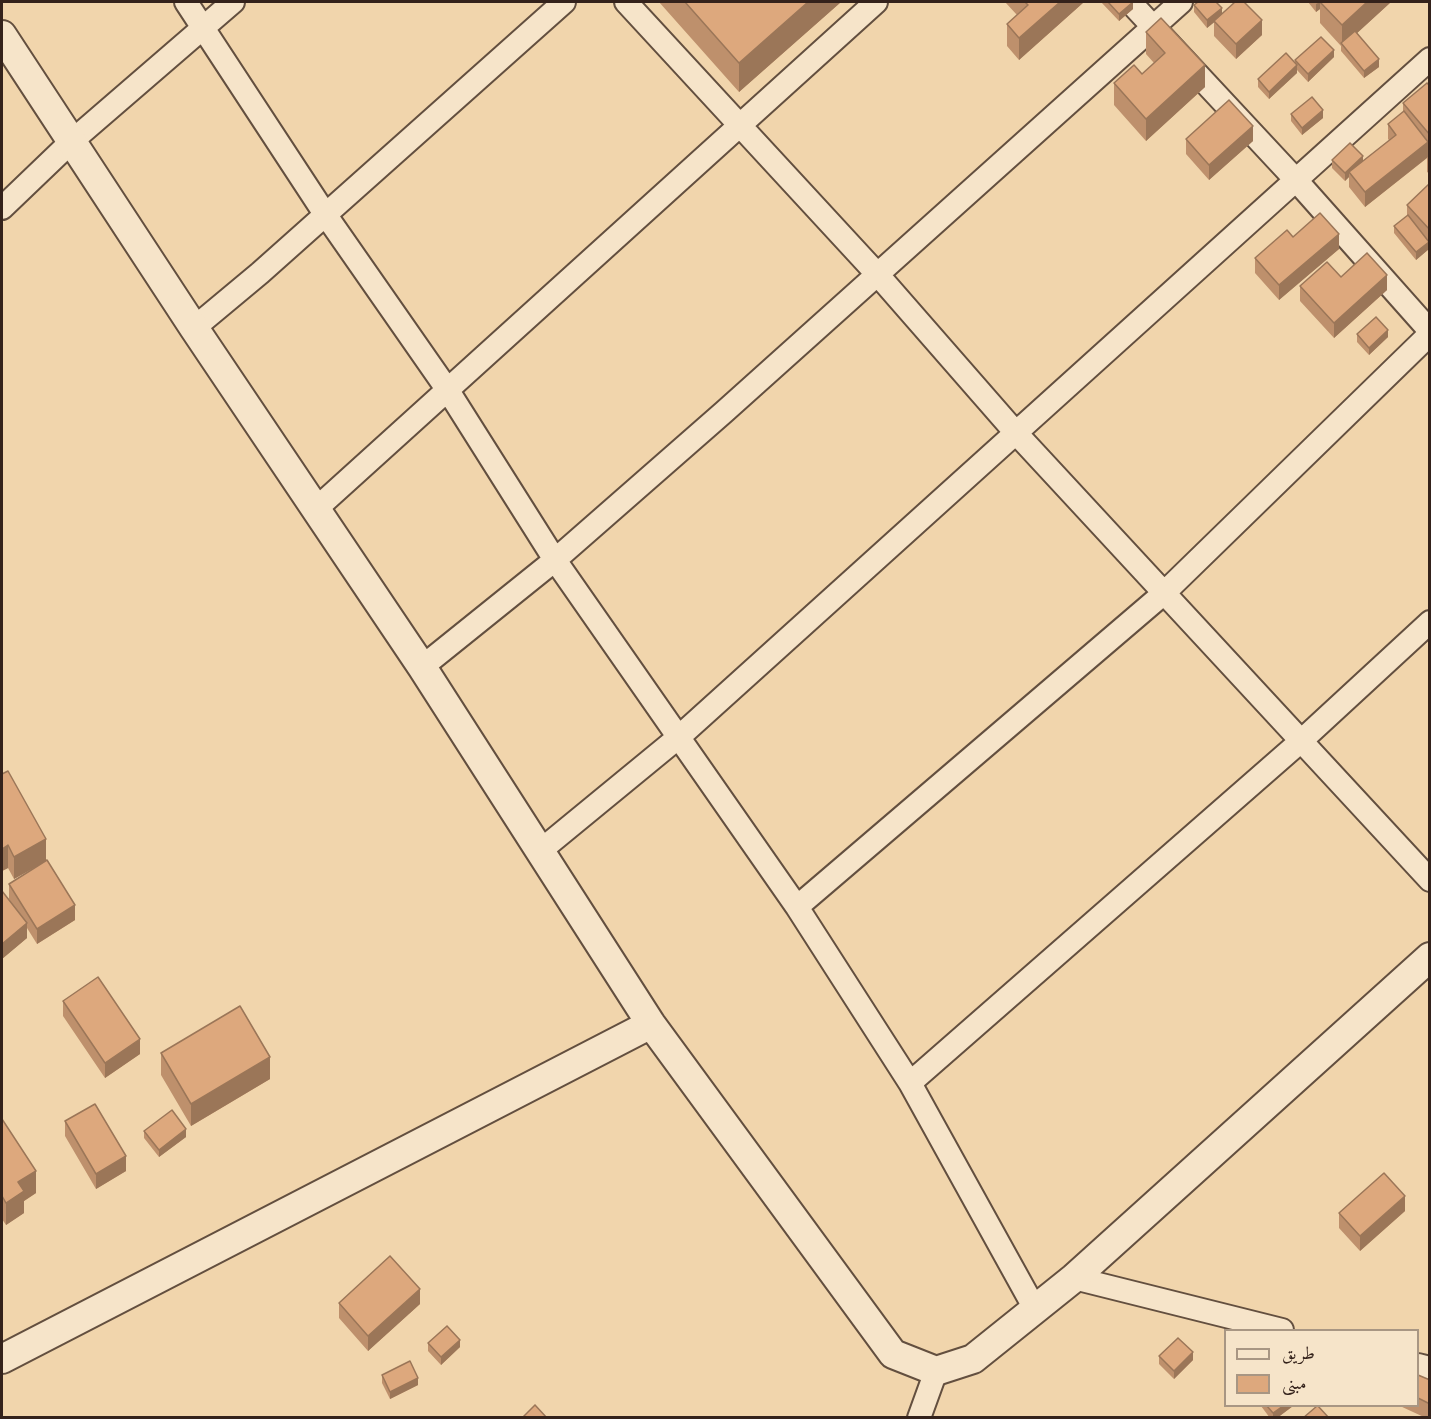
<!DOCTYPE html>
<html>
<head>
<meta charset="utf-8">
<style>
  body { margin:0 }
  #map { position:relative; width:1431px; height:1419px; overflow:hidden; background:#f1d5ac; font-family:"IM FELL Double Pica",Amiri,serif }
  canvas { display:block }
  .frame { position:absolute; inset:0; border:3px solid #34221b; pointer-events:none }
  .legend { position:absolute; left:1224px; top:1329px; width:195px; height:78px; box-sizing:border-box; background:#f6e4c9; border:2px solid #a89683; margin:0; padding:8px 10px; list-style:none; font-size:18px; color:#34221b }
  .legend li { display:flex; align-items:center; gap:12px; height:30px }
  .legend b { width:30px; border:2px solid #a89683 }
</style>
</head>
<body>
<div id="map">
<canvas width="1431" height="1419"></canvas>
<div class="frame"></div>
<ul class="legend">
<li><b style="height:8px;background:#f6e4c9"></b>طريق</li>
<li><b style="height:16px;background:#dda87d"></b>مبنى</li>
</ul>
</div>
<script>
const ctx = document.querySelector('canvas').getContext('2d');
ctx.lineJoin = 'round';
const toPath = rows => new Path2D(rows.map(r => 'M' + r).join(''));
function strokePath(path, color, width, dash) { ctx.strokeStyle = color; ctx.lineWidth = width; ctx.lineCap = dash ? 'butt' : 'round'; ctx.setLineDash(dash || []); ctx.stroke(path); }
function fill(path, color) { ctx.fillStyle = color; ctx.fill(path, 'evenodd'); }
const minor = toPath([
  [186,2,325,214,447,389,555,560,797,907,910,1083,1035,1309],
  [626,2,878,275,1016,433,1430,880],
  [1130,2,1295,179,1430,331],
  [2,208,72,141,233,2],
  [194,328,260,273,564,2],
  [317,508,876,2],
  [422,667,555,560,724,412,1181,2],
  [540,851,680,736,1430,59],
  [797,907,1163,594,1430,334],
  [910,1083,1301,741,1430,622],
  [1074,1278,1282,1330],
  [1418,1365,1430,1368],
  [919,1418,936,1371]
]);
const tertiary = toPath([
  [2,35,194,328,422,667,651,1024,893,1354,936,1371,973,1359,1074,1278,1430,957],
  [2,1359,651,1024]
]);
const wall = toPath([
  [659,2,841,2,739,92],
  [1005,2,1084,2,1019,60,1007,46,1007,24,1017,15],
  [1101,2,1133,2,1133,9,1119,21],
  [1308,2,1391,2,1357,33,1379,67,1364,78,1341,51,1341,46,1320,23,1320,9,1316,12],
  [1194,5,1222,14,1262,35,1236,59,1214,36,1214,22,1207,28,1194,12],
  [1146,32,1205,87,1146,141,1114,105,1114,83,1142,74,1154,63,1146,54],
  [1334,57,1308,82,1297,70,1297,73,1269,99,1258,87,1258,79,1295,63,1295,60],
  [1430,86,1430,150,1428,149,1428,156,1430,155,1430,174,1427,172,1427,158,1365,207,1349,187,1349,177,1345,181,1332,168,1332,160,1363,161,1389,140,1388,139,1388,124,1403,112,1403,103],
  [1291,114,1323,118,1302,135,1291,121],
  [1186,139,1253,141,1209,180,1186,154],
  [1430,183,1429,249,1416,260,1394,233,1394,226,1407,216,1407,205],
  [1293,237,1339,249,1279,300,1255,273,1255,258],
  [1341,277,1387,290,1334,338,1300,301,1300,286],
  [1357,334,1388,337,1369,355,1357,342],
  [2,774,46,861,75,920,37,944,27,928,27,938,2,959,2,891,15,908,9,899,9,884,39,865,14,879,8,868,2,871],
  [63,1001,140,1054,105,1078,63,1016],
  [161,1053,270,1079,191,1126,161,1075],
  [2,1119,36,1193,24,1201,24,1213,6,1225,2,1219],
  [65,1121,126,1171,96,1189,65,1136],
  [144,1131,186,1137,159,1157,144,1138],
  [1430,1190,1430,1209,1428,1207,1428,1192],
  [1405,1211,1360,1251,1339,1228,1339,1213],
  [339,1303,420,1304,368,1351,339,1318],
  [428,1343,460,1347,441,1365,428,1351],
  [1159,1356,1193,1360,1174,1379,1159,1364],
  [382,1375,418,1385,390,1399,382,1383],
  [1418,1375,1430,1380,1430,1418,1426,1418,1400,1406,1418,1406],
  [1261,1406,1293,1406,1277,1418,1270,1418]
]);
const shadedWall = toPath([
  [808,2,841,2,739,92,739,63],
  [1060,2,1084,2,1019,60,1019,38],
  [1133,2,1133,9,1119,21,1119,14],
  [1320,2,1320,9,1316,12,1316,4],
  [1367,2,1391,2,1343,46,1342,44,1342,25],
  [1222,8,1222,16,1207,28,1207,20],
  [1262,20,1262,35,1236,59,1236,44],
  [1334,50,1334,57,1308,82,1308,74],
  [1379,59,1379,67,1364,78,1364,71],
  [1205,65,1205,87,1146,141,1146,119],
  [1297,65,1297,73,1269,99,1269,92],
  [1323,110,1323,118,1302,135,1302,128],
  [1253,126,1253,141,1209,180,1209,165],
  [1428,142,1428,157,1365,207,1365,192],
  [1363,156,1363,163,1349,172,1349,177,1345,181,1345,173],
  [1339,234,1339,249,1279,300,1279,285],
  [1429,242,1429,249,1416,260,1416,252],
  [1387,275,1387,290,1334,338,1334,323],
  [1388,330,1388,337,1369,355,1369,348],
  [46,839,46,861,14,879,14,857],
  [8,845,8,868,2,871,2,849],
  [75,905,75,920,37,944,37,929],
  [27,923,27,938,2,959,2,944],
  [140,1039,140,1054,105,1078,105,1063],
  [270,1057,270,1079,191,1126,191,1104],
  [186,1129,186,1137,159,1157,159,1150],
  [126,1156,126,1171,96,1189,96,1174],
  [36,1171,36,1193,24,1201,24,1213,6,1225,6,1203,18,1182],
  [1405,1196,1405,1211,1360,1251,1360,1236],
  [420,1289,420,1304,368,1351,368,1336],
  [460,1340,460,1347,441,1365,441,1357],
  [1193,1352,1193,1360,1174,1379,1174,1371],
  [418,1378,418,1385,390,1399,390,1392],
  [1283,1406,1293,1406,1277,1418,1273,1418,1273,1413]
]);
const building = toPath([
  [685,2,808,2,739,63,685,2],
  [1025,2,1060,2,1019,38,1007,24,1028,5,1025,2],
  [1108,2,1133,2,1119,14,1108,2],
  [1198,2,1216,2,1222,8,1207,20,1194,5,1198,2],
  [1235,2,1244,2,1262,20,1236,44,1214,21,1235,2],
  [1320,2,1367,2,1342,25,1320,2],
  [1161,18,1205,65,1146,119,1114,83,1134,65,1142,74,1165,53,1146,32,1161,18],
  [1355,31,1379,59,1364,71,1341,43,1355,31],
  [1321,37,1334,50,1308,74,1295,60,1321,37],
  [1286,53,1297,65,1269,92,1258,79,1286,53],
  [1427,83,1430,86,1430,135,1403,103,1427,83],
  [1312,97,1323,110,1302,128,1291,114,1312,97],
  [1229,100,1253,126,1209,165,1186,139,1229,100],
  [1404,111,1428,142,1365,192,1349,172,1396,135,1388,124,1404,111],
  [1350,143,1363,156,1345,173,1332,160,1350,143],
  [1430,183,1430,230,1407,205,1430,183],
  [1320,213,1339,234,1279,285,1255,258,1287,230,1293,237,1320,213],
  [1408,215,1429,242,1416,252,1394,226,1408,215],
  [1367,253,1387,275,1334,323,1300,286,1327,262,1341,277,1367,253],
  [1376,317,1388,330,1369,348,1357,334,1376,317],
  [8,771,46,839,14,857,8,845,2,849,2,774,8,771],
  [47,860,75,905,37,929,9,884,47,860],
  [2,891,27,923,2,944,2,891],
  [98,977,140,1039,105,1063,63,1001,98,977],
  [240,1006,270,1057,191,1104,161,1053,240,1006],
  [95,1104,126,1156,96,1174,65,1121,95,1104],
  [172,1110,186,1129,159,1150,144,1131,172,1110],
  [2,1119,36,1171,18,1182,24,1191,6,1203,2,1196,2,1119],
  [1384,1173,1405,1196,1360,1236,1339,1213,1384,1173],
  [390,1256,420,1289,368,1336,339,1303,390,1256],
  [447,1326,460,1340,441,1357,428,1343,447,1326],
  [1178,1338,1193,1352,1174,1371,1159,1356,1178,1338],
  [410,1361,418,1378,390,1392,382,1375,410,1361],
  [1418,1375,1430,1380,1430,1404,1418,1398,1418,1375],
  [535,1405,547,1418,522,1418,535,1405],
  [1267,1406,1283,1406,1273,1413,1267,1406],
  [1317,1406,1318,1406,1329,1418,1303,1418,1317,1406]
]);
strokePath(minor, '#634f3f', 26);
strokePath(tertiary, '#634f3f', 32);
strokePath(minor, '#f6e4c9', 22);
strokePath(tertiary, '#f6e4c9', 28);
fill(wall, '#be906c');
fill(shadedWall, '#9b7658');
fill(building, '#dda87d');
strokePath(building, '#9b7658', 1.5);
</script>
</body>
</html>
